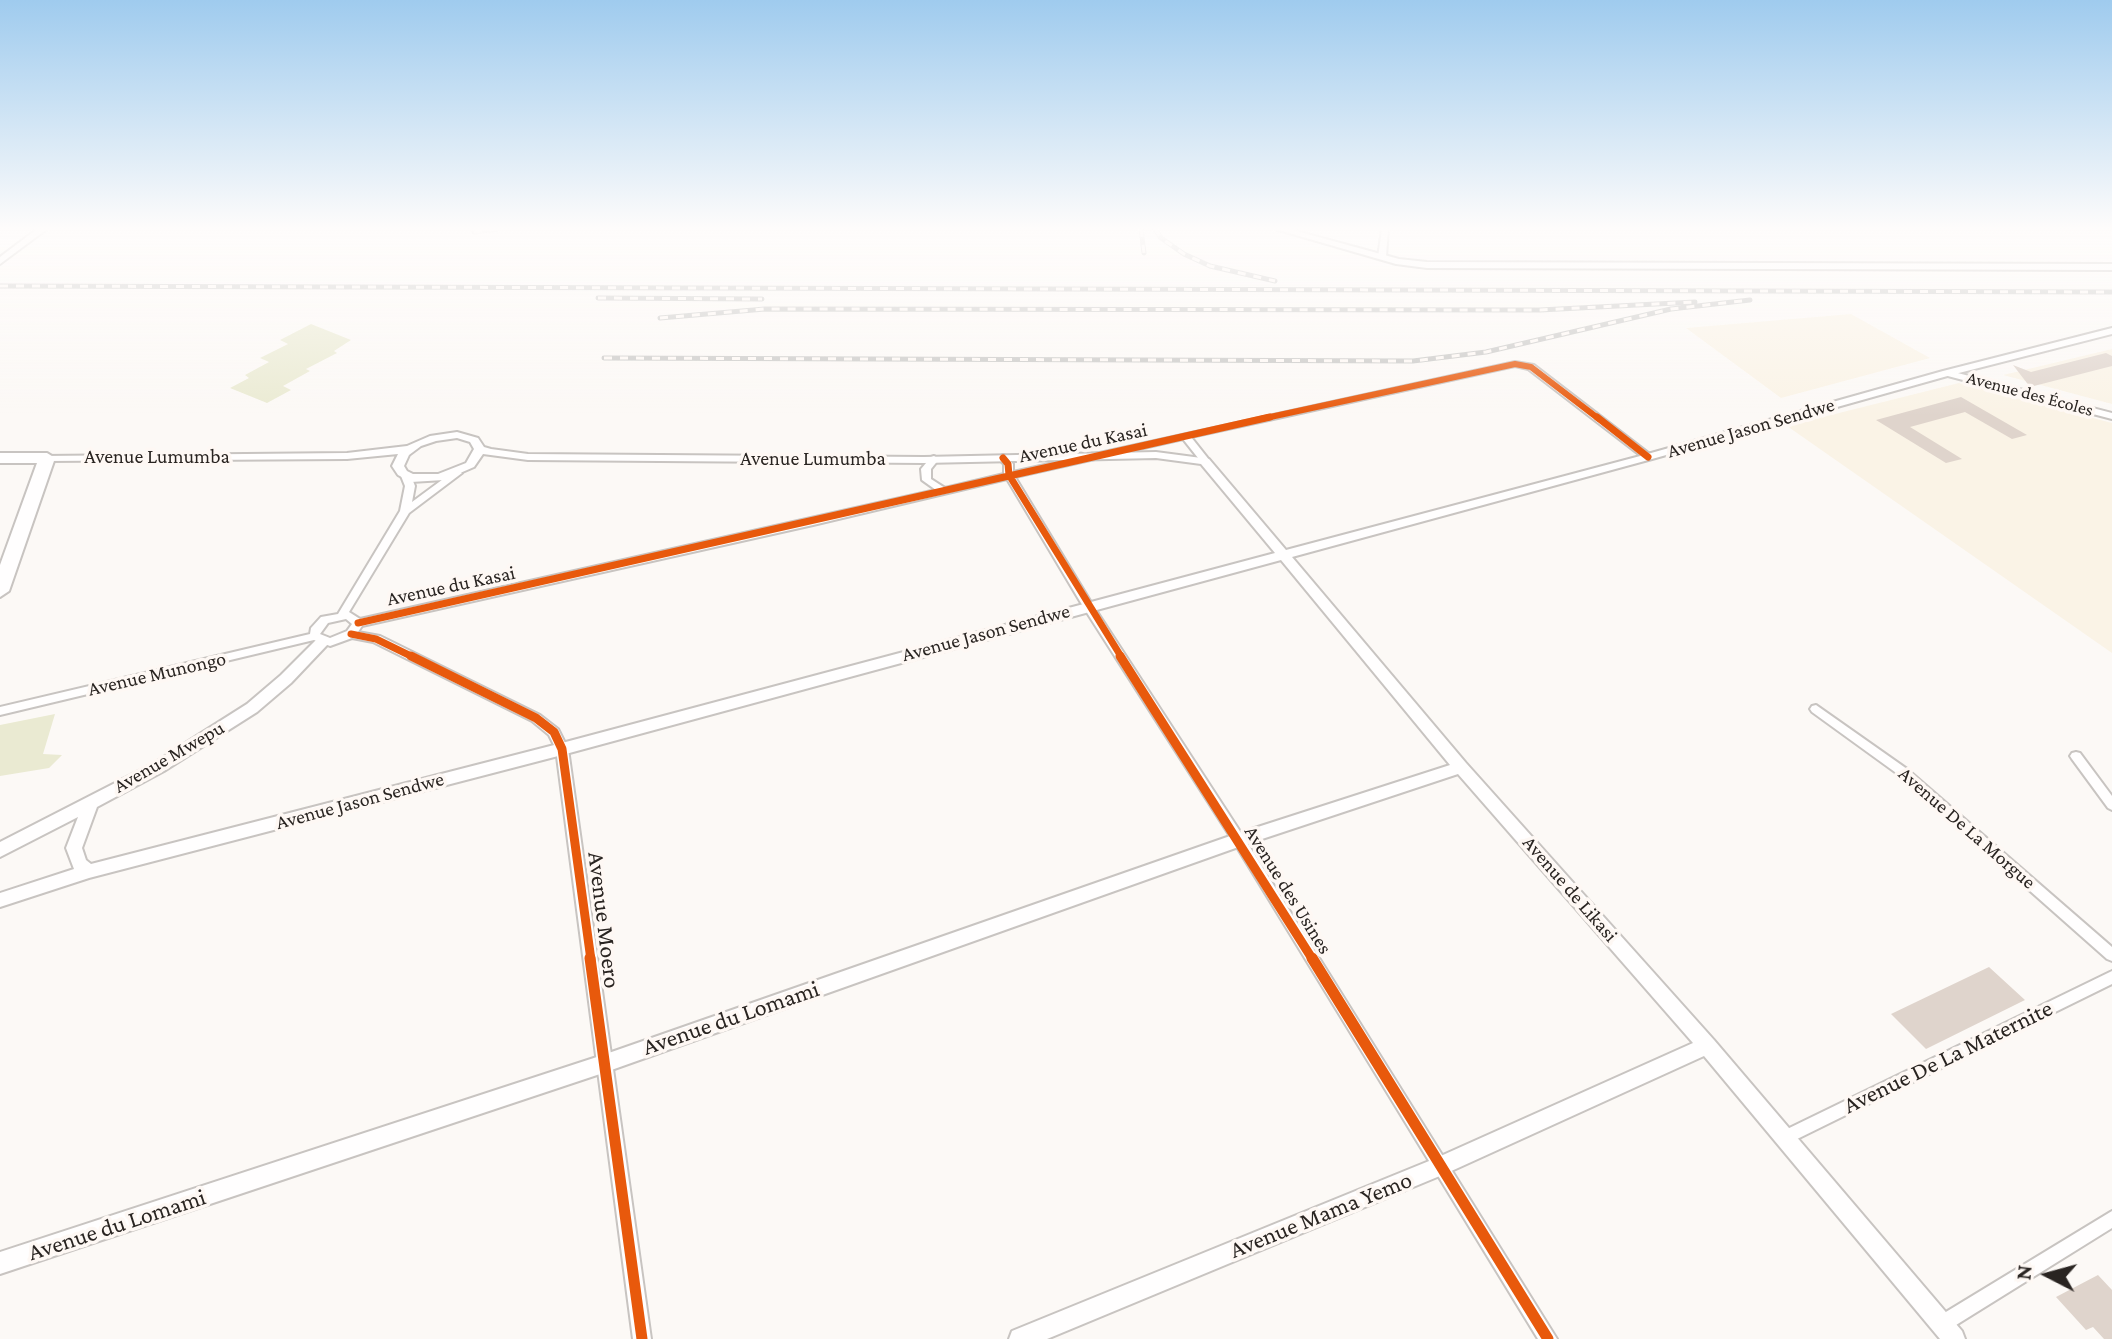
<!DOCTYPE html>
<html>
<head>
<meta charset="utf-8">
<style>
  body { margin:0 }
  #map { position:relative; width:2112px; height:1339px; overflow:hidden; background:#fcf9f6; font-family:"Crimson Pro",serif }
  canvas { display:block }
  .north { position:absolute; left:2008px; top:1235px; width:80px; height:80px; -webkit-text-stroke:6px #fef8f4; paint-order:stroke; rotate:276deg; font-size:22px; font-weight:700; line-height:32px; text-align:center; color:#292421 }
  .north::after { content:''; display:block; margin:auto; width:28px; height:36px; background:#292421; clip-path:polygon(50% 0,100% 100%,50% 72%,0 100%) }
</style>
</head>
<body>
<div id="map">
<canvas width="2112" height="1339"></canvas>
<div class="north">N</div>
</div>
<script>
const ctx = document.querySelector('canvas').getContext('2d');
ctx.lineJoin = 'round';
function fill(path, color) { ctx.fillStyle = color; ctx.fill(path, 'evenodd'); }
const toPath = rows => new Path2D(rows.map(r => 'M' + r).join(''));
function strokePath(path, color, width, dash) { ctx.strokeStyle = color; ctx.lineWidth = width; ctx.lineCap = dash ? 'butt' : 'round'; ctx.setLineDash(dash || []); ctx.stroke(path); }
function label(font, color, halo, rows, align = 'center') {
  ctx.font = font + ' "Crimson Pro",serif'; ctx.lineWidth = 7; ctx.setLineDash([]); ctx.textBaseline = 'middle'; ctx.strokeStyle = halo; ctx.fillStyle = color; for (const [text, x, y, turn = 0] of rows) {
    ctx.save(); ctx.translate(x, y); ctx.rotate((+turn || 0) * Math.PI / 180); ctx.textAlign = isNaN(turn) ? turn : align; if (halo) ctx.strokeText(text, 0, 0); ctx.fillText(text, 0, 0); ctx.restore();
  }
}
const education = toPath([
  [1851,314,1930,358,1781,398,1686,328],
  [2112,349,2112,404,2003,375],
  [1959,383,2112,423,2112,653,1787,426]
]);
const green = toPath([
  [311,324,351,340,334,351,337,353,306,369,310,371,283,386,291,390,267,403,230,388,249,378,245,375,269,362,260,358,288,344,280,340],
  [55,714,43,754,62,755,49,768,0,776,0,725]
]);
const building = toPath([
  [2106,353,2112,356,2112,366,2030,387,2013,365,2031,372],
  [1961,397,2027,435,2012,439,1965,412,1910,427,1962,459,1946,463,1876,420],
  [1989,967,2025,1000,1926,1049,1891,1014],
  [2098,1275,2112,1290,2112,1339,2104,1339,2093,1327,2086,1330,2056,1297]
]);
const street = toPath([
  [1382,229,1388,229,1386,257,1382,259,1378,257,1382,229],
  [1515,362,1534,365,1651,455,1651,459,1645,459,1528,369,1515,366,1191,437,1210,461,1205,464,1202,463,1183,439,1015,477,1092,604,1243,836,1557,1339,1538,1339,1235,844,1084,608,1007,479,813,525,362,626,358,632,380,636,540,715,558,729,568,749,651,1339,633,1339,556,749,549,735,532,721,373,642,352,638,330,646,314,640,0,715,0,707,310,634,311,628,321,617,338,614,400,511,405,486,401,476,406,473,411,476,415,486,412,502,454,471,457,470,462,473,409,513,349,612,360,619,936,490,922,480,921,469,931,457,934,456,939,459,931,469,931,479,945,488,1004,474,1004,464,998,458,1003,455,1006,456,1013,464,1013,472,1515,362],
  [346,619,352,624,347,631,330,638,320,634,328,623,346,619],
  [1944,371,1950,371,2112,413,2112,419,1944,375,1944,371],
  [1816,705,1907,769,2112,947,2112,961,2107,959,1899,775,1812,712,1810,709,1812,706,1816,705],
  [2076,752,2080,753,2112,796,2112,810,2108,808,2072,759,2070,756,2072,753,2076,752],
  [2112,971,2112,984,1789,1143,1784,1146,1779,1143,1776,1138,1779,1133,2112,971],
  [2112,1211,2112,1228,1948,1330,1942,1333,1936,1330,1933,1324,1936,1318,2112,1211]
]);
const secondary = toPath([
  [37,229,47,229,0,264,0,257,37,229],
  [1275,229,1289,229,1399,259,1427,262,2112,264,2112,270,1427,268,1396,264,1275,229],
  [2112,328,2112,334,1951,375,1652,459,1292,557,1466,763,1714,1040,1962,1331,1965,1339,1940,1339,1704,1056,1447,1173,1047,1339,1009,1339,1012,1331,1434,1159,1693,1043,1458,774,1244,845,603,1073,0,1274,0,1252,603,1055,1233,835,1450,765,1281,560,562,755,89,878,0,907,0,893,74,869,66,848,78,817,0,857,0,842,154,763,247,704,281,675,318,638,323,636,328,638,330,641,328,644,291,683,257,712,164,771,97,807,82,848,86,860,91,864,562,743,1275,553,1201,464,1156,458,924,463,528,460,483,454,474,467,444,480,411,482,398,475,392,466,398,454,347,459,47,461,43,460,43,456,347,453,407,446,430,436,457,432,478,438,484,447,491,449,528,454,924,457,1156,452,1209,459,1286,550,1644,455,1943,371,2112,328],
  [457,438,470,442,474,449,466,463,438,474,413,474,407,471,404,466,409,455,421,446,436,441,457,438]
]);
const highway = toPath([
  [0,453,47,453,55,458,9,591,0,597,0,565,37,463,0,463,0,453]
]);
const rail = toPath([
  [1141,229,1144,253],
  [1155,229,1161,238,1184,254,1210,266,1275,281],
  [474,232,497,229],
  [0,286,2112,292],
  [598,298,762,299],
  [660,318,765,309,1540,310,1695,302],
  [604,358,1413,361,1486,352,1671,309,1750,300]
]);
const cyclewayFar3 = toPath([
  [1261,419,1515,364,1531,367,1599,419]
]);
const cyclewayFar2 = toPath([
  [1597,417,1648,457],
  [1003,458,1008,464,1009,475,1122,658],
  [358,623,1270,417],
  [351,634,376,639,415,658]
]);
const cyclewayFar1 = toPath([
  [411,656,536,718,554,732,562,749,591,960],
  [1120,656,1313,960]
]);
const cycleway = toPath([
  [590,958,642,1339],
  [1312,958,1548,1339]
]);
const farStreetnames = [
  ["Avenue des Écoles",2030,394,15]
];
const streetNames = [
  ["Avenue Jason Sendwe",1751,428,-16],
  ["Avenue du Kasai",1083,443,-12],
  ["Avenue Lumumba",157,457],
  ["Avenue Lumumba",813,459],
  ["Avenue du Kasai",451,586,-12],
  ["Avenue Jason Sendwe",986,633,-15],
  ["Avenue Munongo",157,674,-13],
  ["Avenue Mwepu",169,757,-30],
  ["Avenue Jason Sendwe",360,801,-15],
  ["Avenue De La Morgue",1967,828,41],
  ["Avenue de Likasi",1570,889,49],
  ["Avenue des Usines",1288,890,58]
];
const nearStreetnames = [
  ["Avenue Moero",604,920,83],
  ["Avenue du Lomami",731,1018,-19],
  ["Avenue De La Maternite",1948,1057,-26],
  ["Avenue Mama Yemo",1321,1215,-22],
  ["Avenue du Lomami",117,1225,-18]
];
fill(education, '#faf3e6');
fill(green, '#eaead2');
fill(building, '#dfd4cc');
strokePath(street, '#c8c4c1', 4);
strokePath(secondary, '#c8c4c1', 4);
strokePath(highway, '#c8c4c1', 4);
fill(street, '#fffefe');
fill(secondary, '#fffefe');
fill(highway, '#fffefe');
strokePath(rail, '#c9c8c6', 5);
strokePath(rail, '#fef8f4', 3, [8]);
strokePath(cyclewayFar3, '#e8590c', 6);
strokePath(cyclewayFar2, '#e8590c', 7);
strokePath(cyclewayFar1, '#e8590c', 9);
strokePath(cycleway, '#e8590c', 11);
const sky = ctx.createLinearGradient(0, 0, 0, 416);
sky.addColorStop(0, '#9fcbee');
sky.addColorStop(0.55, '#fefcfb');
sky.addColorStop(1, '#fefcfb00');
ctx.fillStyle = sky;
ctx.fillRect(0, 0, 2112, 416);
label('18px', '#292421', '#fef8f4', farStreetnames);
label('20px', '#292421', '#fef8f4', streetNames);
label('24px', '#292421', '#fef8f4', nearStreetnames);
</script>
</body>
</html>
